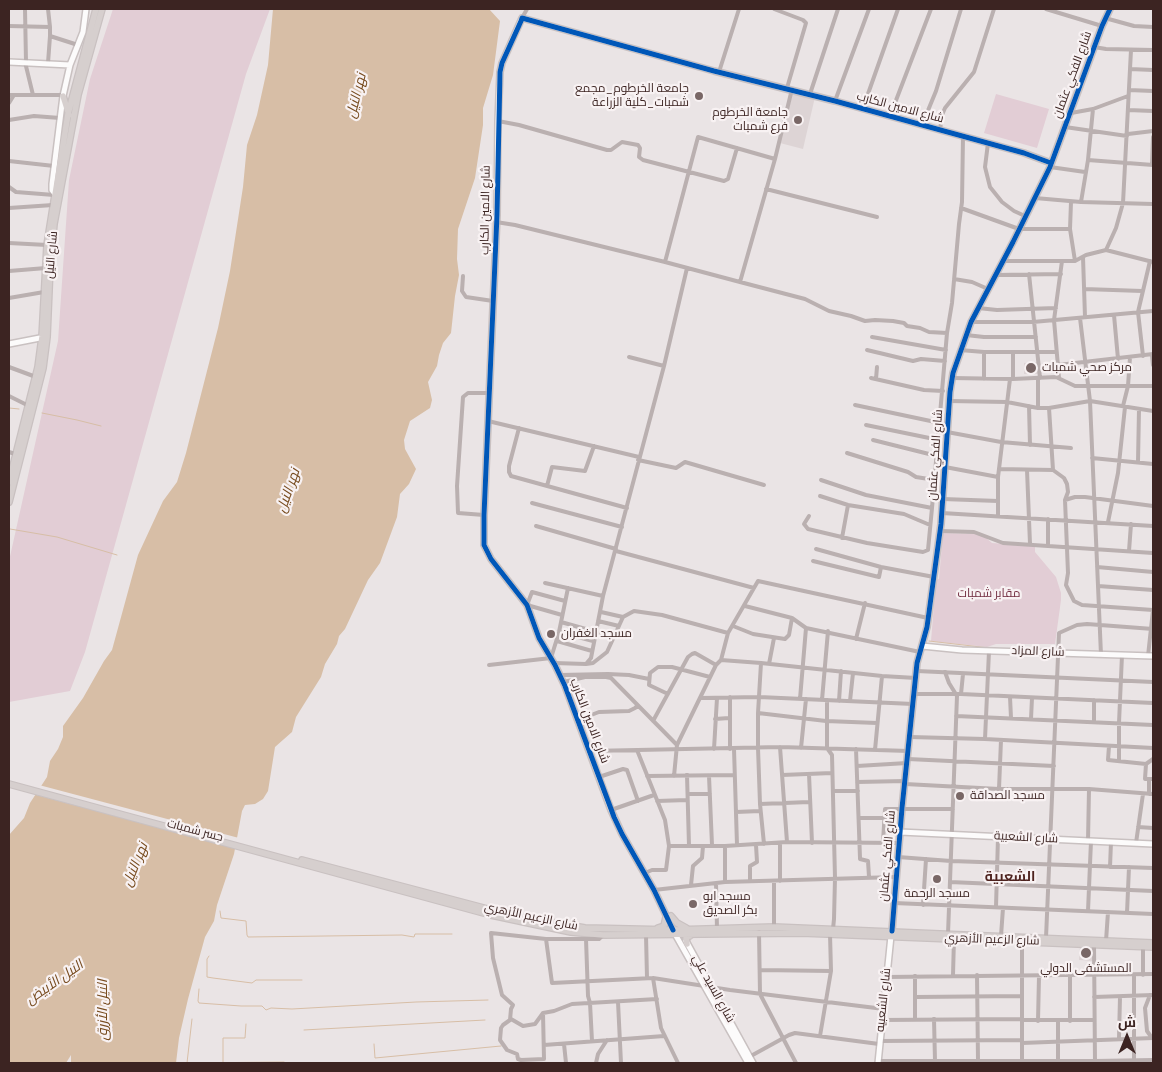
<!DOCTYPE html>
<html>
<head>
<meta charset="utf-8">
<style>
  body { margin:0 }
  #map { position:relative; width:1162px; height:1072px; overflow:hidden; background:#eae4e5; font-family:"Titillium Web",Cairo,sans-serif }
  canvas { display:block }
  .frame { position:absolute; inset:0; border:10px solid #3c2422; pointer-events:none }
  .north { position:absolute; left:1102px; top:1012px; width:50px; height:50px; -webkit-text-stroke:4px #f8f2f3; paint-order:stroke; rotate:0deg; font-size:14px; font-weight:700; line-height:20px; text-align:center; color:#3c2422 }
  .north::after { content:''; display:block; margin:auto; width:18px; height:22px; background:#3c2422; clip-path:polygon(50% 0,100% 100%,50% 72%,0 100%) }
</style>
</head>
<body>
<div id="map">
<canvas width="1162" height="1072"></canvas>
<div class="frame"></div>
<div class="north">ش</div>
</div>
<script>
const ctx = document.querySelector('canvas').getContext('2d');
ctx.lineJoin = 'round';
function fill(path, color) { ctx.fillStyle = color; ctx.fill(path, 'evenodd'); }
const toPath = rows => new Path2D(rows.map(r => 'M' + r).join(''));
function strokePath(path, color, width, dash) { ctx.strokeStyle = color; ctx.lineWidth = width; ctx.lineCap = dash ? 'butt' : 'round'; ctx.setLineDash(dash || []); ctx.stroke(path); }
function label(font, color, halo, rows, align = 'center') {
  ctx.font = font + ' "Titillium Web",Cairo,sans-serif'; ctx.lineWidth = 4.5; ctx.setLineDash([]); ctx.textBaseline = 'middle'; ctx.strokeStyle = halo; ctx.fillStyle = color; for (const [text, x, y, turn = 0] of rows) {
    ctx.save(); ctx.translate(x, y); ctx.rotate((+turn || 0) * Math.PI / 180); ctx.textAlign = isNaN(turn) ? turn : align; if (halo) ctx.strokeText(text, 0, 0); ctx.fillText(text, 0, 0); ctx.restore();
  }
}
const built = toPath([
  [793,92,815,97,803,149,780,143],
  [1038,362,1039,374,1024,374,1024,363],
  [1080,944,1093,945,1093,961,1079,960]
]);
const green = toPath([
  [113,9,270,9,246,74,85,652,70,691,9,702,9,561,58,341,69,180,90,79],
  [996,94,1049,109,1037,148,984,133],
  [943,533,977,534,985,537,992,543,1035,546,1035,552,1056,577,1061,593,1061,600,1055,644,996,644,987,647,931,641,936,580,939,579]
]);
const water = toPath([
  [273,9,489,9,500,21,493,75,483,108,483,125,475,178,458,229,457,259,459,275,455,296,451,333,443,343,439,355,437,366,428,382,432,400,430,408,410,421,404,440,405,449,416,469,409,484,400,494,397,517,380,563,368,580,345,629,339,636,337,644,325,664,321,677,296,717,292,732,275,747,268,791,263,799,255,804,245,805,242,811,234,854,217,905,214,921,205,937,188,999,179,1038,176,1063,71,1063,71,1055,66,1063,9,1063,9,835,24,818,30,803,47,777,50,761,58,749,63,737,63,726,83,698,104,661,112,650,138,555,163,501,177,482,186,453,218,328,230,271,243,187,247,145,257,115,268,65]
]);
const pier = toPath([
  [39,785,239,838,238,849,33,794]
]);
const stream = toPath([
  [9,408,19,409],
  [42,413,77,420,101,426],
  [10,529,57,537,117,555],
  [929,641,998,649],
  [220,911,221,918,246,921,247,935,248,937,402,935,414,937,415,934,452,934],
  [209,956,207,959,207,977,213,978,252,983,256,980,302,980],
  [199,989,198,1001,199,1003,241,1006,262,1006,266,1010,271,1008,292,1009,416,1002,488,1000],
  [192,1019,187,1063,284,1062],
  [304,1030,485,1020],
  [374,1044,375,1058,501,1046],
  [223,1062,223,1038,245,1038,246,1024]
]);
const street = toPath([
  [25,9,26,62],
  [48,9,50,27],
  [774,9,803,20,806,23,787,88],
  [1046,9,1102,26],
  [522,18,527,9],
  [1105,18,1134,26,1153,27],
  [9,26,50,27,50,36,78,45],
  [1094,47,1106,49,1153,50],
  [25,62,33,95],
  [48,63,50,36],
  [1130,69,1153,70],
  [719,72,739,9],
  [1129,90,1153,91],
  [810,94,838,9],
  [9,95,64,95],
  [835,101,869,9],
  [9,103,14,95],
  [863,108,898,9],
  [1128,110,1153,111],
  [1071,113,1093,109,1128,96],
  [890,116,931,9],
  [9,120,34,116,60,118],
  [498,121,519,125,607,150,611,150,622,142,638,145,640,148,639,157,643,160,724,181,728,179,737,148],
  [922,125,936,91,961,9],
  [1065,127,1127,136],
  [940,130,942,115,945,108,974,72,994,9],
  [1128,134,1153,131],
  [988,143,985,167,990,187,1002,202,1014,211,1025,216],
  [1088,160,1153,165],
  [9,161,54,166],
  [1152,165,1153,137],
  [1050,167,1085,172],
  [9,187,16,192,54,195],
  [766,189,877,217],
  [1035,198,1081,202,1153,204],
  [1071,202,1070,229,1075,261],
  [1081,202,1088,160,1093,109],
  [9,208,53,205],
  [961,208,1019,229,1070,229],
  [496,222,515,225,665,262,698,137,775,159],
  [9,243,47,245],
  [1106,250,1116,228,1123,203,1131,50],
  [1083,257,1085,317],
  [1003,261,1075,261,1086,255,1106,250,1153,262],
  [665,262,740,282,775,159,792,89],
  [9,271,46,268],
  [1029,274,1040,378],
  [996,275,1061,274],
  [463,276,462,291,466,297,493,301],
  [954,279,972,282,988,289],
  [740,282,805,299,829,311,851,316,865,321,875,320,893,321,904,323,907,326,920,328,929,332,947,333],
  [1084,289,1142,291],
  [9,298,44,292],
  [978,308,997,310,1056,308],
  [1114,315,1118,359],
  [1080,318,1090,401,1101,655],
  [971,322,1033,322,1153,311],
  [966,335,984,337,1036,337],
  [872,337,946,350],
  [867,350,913,361,921,359,945,361],
  [960,350,984,352,1056,352],
  [984,352,984,379],
  [1152,355,1153,365],
  [1143,356,1138,312,1150,261],
  [629,357,664,366],
  [1058,365,1153,354],
  [9,367,36,377],
  [871,378,924,390,943,391],
  [952,378,1013,379,1056,377,1075,386,1153,386],
  [1059,378,1054,320,1062,261],
  [876,379,877,367],
  [1013,379,1013,352],
  [9,396,29,406],
  [949,401,1007,402,1038,408,1049,408,1090,401,1153,411],
  [855,405,940,423],
  [1029,406,1030,445],
  [1123,406,1128,386,1130,357],
  [1038,408,1038,378],
  [1049,408,1053,470],
  [488,421,639,457],
  [866,425,939,440],
  [519,428,509,466,509,472,511,476,627,508],
  [947,432,1001,442,1071,448],
  [873,440,937,456],
  [9,452,15,454],
  [847,453,908,472,916,477,935,480],
  [1092,458,1153,464],
  [638,460,676,468,685,462,764,485],
  [1138,462,1139,409],
  [945,467,998,477],
  [999,469,1053,470,1064,478,1067,484,1068,492,1065,500,1068,573,1066,585,1074,601,1082,605,1153,610],
  [1027,470,1030,544],
  [547,486,552,467,585,471,594,446],
  [820,496,848,505,904,514,930,525],
  [943,499,998,501],
  [1065,500,1075,497,1085,497,1153,506],
  [532,503,622,527],
  [932,508,947,333,952,303,959,224,962,202,963,136],
  [942,513,1153,526],
  [484,515,458,513,457,486,463,397,468,393,489,393],
  [809,516,804,524,808,529,867,543,923,552,928,550,932,508,866,495,821,480],
  [998,516,998,477,1010,379],
  [1108,522,1118,473,1125,407],
  [536,526,616,549],
  [940,531,974,532,1003,543,1153,553],
  [842,538,848,505],
  [1048,546,1048,519],
  [816,549,881,567,934,577],
  [616,551,754,588],
  [1129,551,1131,524],
  [813,561,879,577,881,567],
  [1097,567,1153,572],
  [545,583,603,596],
  [1098,586,1153,590],
  [527,605,532,592,565,601],
  [527,605,562,615],
  [745,606,792,618,806,628,920,652],
  [601,612,623,617],
  [598,621,619,626],
  [561,622,614,637],
  [733,626,753,634,785,639,789,635,792,618],
  [559,632,593,641],
  [856,639,865,603],
  [557,641,592,651],
  [1148,656,1153,610],
  [721,660,761,663,882,676,916,678],
  [554,663,586,664,591,658,603,596,664,366,687,268],
  [761,663,758,713,758,748,760,804,764,844],
  [586,664,593,663,607,652,623,617,634,611,662,615,728,633],
  [769,664,774,638],
  [489,665,551,658,559,632,568,588],
  [917,671,1153,682],
  [945,672,949,683,957,696,948,934],
  [560,675,608,674,629,675,649,679],
  [564,682,585,677,606,677,611,678,677,745],
  [668,694,649,685,650,673,658,667,672,667,710,677],
  [914,694,961,694,1153,703],
  [961,694,963,674],
  [730,697,730,749],
  [1010,697,1011,718],
  [701,698,759,697,913,704],
  [800,699,806,628],
  [822,700,828,631],
  [839,701,841,671],
  [850,701,853,673],
  [758,713,826,721,877,723],
  [956,716,1153,725],
  [715,719,729,718],
  [1031,719,1032,698],
  [578,720,599,712,629,711,635,708,637,706],
  [653,721,688,657,692,654,695,653,716,665],
  [1094,722,1094,700],
  [910,737,985,739,1153,748],
  [985,739,989,651],
  [1109,746,1108,760,1146,764,1153,759],
  [780,747,787,842],
  [801,748,806,699],
  [714,749,717,698],
  [734,749,737,845],
  [856,749,860,858,860,859,868,861,869,877],
  [637,750,665,820,669,846],
  [875,750,882,676],
  [590,751,780,747,909,751],
  [908,759,1054,766],
  [1119,761,1119,723,1122,655],
  [1146,764,1145,779,1153,779],
  [857,766,907,763],
  [809,774,812,843],
  [687,775,689,846],
  [782,775,832,773],
  [647,776,734,775],
  [674,776,677,745,716,665,721,660,728,633,758,581,928,618],
  [709,776,712,845],
  [599,777,623,769,627,770,638,801],
  [857,782,905,781],
  [905,784,999,789,1089,789,1153,794],
  [999,789,1001,740],
  [833,791,858,791],
  [688,794,710,794],
  [1149,794,1149,779],
  [657,801,687,800],
  [760,804,809,802],
  [611,810,654,795],
  [736,812,760,811],
  [859,818,885,818],
  [1138,827,1153,828],
  [1088,841,1089,789],
  [883,842,885,809,953,809],
  [1136,843,1143,794],
  [725,846,725,882],
  [898,857,951,861,1153,868],
  [1110,867,1111,842],
  [645,873,652,870,666,870,669,846,725,846,787,842,899,843],
  [750,881,750,866,757,862,756,845],
  [780,881,780,843],
  [950,882,1153,891],
  [716,883,717,929],
  [691,885,693,866,702,858,703,846],
  [654,890,725,882,896,877],
  [894,903,1153,914],
  [923,905,926,859],
  [996,907,998,837],
  [1088,911,1091,841],
  [1127,913,1129,867],
  [774,927,774,881],
  [759,932,760,994,796,1063],
  [646,935,647,978],
  [1001,936,1003,908],
  [1046,938,1059,633,1077,625,1087,624,1153,629],
  [546,939,552,983,653,978,730,990,884,1009],
  [586,939,588,996,590,1003,592,1041],
  [1106,941,1108,912],
  [1094,944,1095,1063],
  [1143,946,1143,975],
  [760,970,831,971],
  [953,975,954,938],
  [977,975,978,1061],
  [1134,975,1134,1063],
  [915,976,915,1019],
  [1070,976,1070,1021],
  [887,977,1153,974],
  [653,978,661,1028,678,1063],
  [1150,995,1145,1008,1147,1031,1152,1038],
  [915,997,1022,996],
  [1094,997,1153,995],
  [618,1002,621,1063],
  [543,1013,544,1059,521,1060,518,1059,517,1054,507,1050,500,1040,501,1028,503,1025,510,1020,511,1009,513,1005,502,995,493,958,491,933,546,939,599,939,603,935],
  [511,1019,523,1026,535,1024,543,1013,554,1011,572,1004,657,999],
  [934,1019,935,1061],
  [882,1020,1022,1019],
  [1022,1020,1094,1020],
  [1038,1021,1039,976],
  [1058,1021,1058,1063],
  [820,1036,831,971,830,934,833,929,834,919,835,878,832,755,827,748,827,700],
  [1119,1038,1120,997],
  [880,1041,1022,1040],
  [1022,1043,1153,1038],
  [564,1044,566,1063],
  [544,1045,664,1036],
  [749,1057,789,1035,795,1033,879,1044],
  [878,1061,1095,1061,1153,1060],
  [1022,1061,1022,941],
  [596,1063,598,1054,607,1040]
]);
const secondary = toPath([
  [9,62,70,65],
  [55,194,52,190,52,184,63,96,70,65,83,32,86,9],
  [9,344,45,337],
  [922,646,962,650,1153,656],
  [900,832,1153,844],
  [892,931,902,808,917,663,927,627,941,524,950,392,953,373,971,322,1013,242,1050,167,1102,26,1110,9],
  [686,941,753,1063],
  [748,1063,675,934,654,890,622,834,611,810,565,686,555,665,539,638,527,605,491,559,484,545,484,515,497,215,498,121,500,72,502,63,522,18,714,71,835,101,1024,153,1051,163],
  [878,1063,891,936]
]);
const primary = toPath([
  [63,96,69,115],
  [9,482,38,367,42,337,47,245,68,114,96,9],
  [9,502,43,368,47,337,50,266,54,224,78,95,102,9],
  [9,784,491,915,571,932,603,935,802,933,1153,947],
  [302,860,514,916,585,928,673,930,774,927,1153,943],
  [671,916,677,923,686,928],
  [658,928,664,926,666,917],
  [687,944,686,938,691,935]
]);
const cycleway = toPath([
  [673,930,654,890,622,834,614,817,565,686,555,665,539,638,527,605,491,559,484,545,484,515,497,215,500,72,502,63,521,21,522,18,714,71,835,101,1024,153,1051,163],
  [892,931,902,808,917,663,927,627,941,524,950,392,953,373,971,322,1013,242,1050,167,1102,26,1110,9]
]);
const markers = [
  [699,96,5,"#796766"],
  [798,120,5,"#796766"],
  [1031,368,6,"#796766"],
  [551,634,5,"#796766"],
  [960,796,5,"#796766"],
  [937,879,5,"#796766"],
  [693,904,5,"#796766"],
  [1086,953,6,"#796766"]
];
const streetNames = [
  ["شارع الفكي عثمان",1073,75,-70],
  ["شارع الامين الكارب",900,108,15],
  ["شارع الامين الكارب",486,210,-89],
  ["شارع النيل",52,255,-85],
  ["شارع الفكي عثمان",936,455,-86],
  ["شارع المزاد",1038,652,2],
  ["شارع الامين الكارب",589,721,69],
  ["جسر شمبات",195,831,15],
  ["شارع الشعبية",1026,838,3],
  ["شارع الفكي عثمان",888,856,-85],
  ["شارع الزعيم الأزهري",531,917,12],
  ["شارع الزعيم الأزهري",992,940,2],
  ["شارع السيد علي",713,989,61],
  ["شارع الشعبيه",884,1000,-84]
];
const poiNames = [
  ["جامعة الخرطوم_مجمع",689,89,"right"],
  ["شمبات_كلية الزراعة",689,103,"right"],
  ["جامعة الخرطوم",788,113,"right"],
  ["فرع شمبات",788,127,"right"],
  ["مركز صحي شمبات",1042,368],
  ["مسجد الغفران",561,634],
  ["مسجد الصداقة",970,796],
  ["مسجد الرحمة",937,894,"center"],
  ["مسجد ابو",703,897],
  ["بكر الصديق",703,911],
  ["المستشفى الدولي",1086,969,"center"]
];
const parkNames = [
  ["مقابر شمبات",989,594]
];
const waterNames = [
  ["نهر النيل",357,96,-76],
  ["نهر النيل",289,491,-71],
  ["نهر النيل",136,865,-68],
  ["النيل الأبيض",55,983,-35],
  ["النيل الأزرق",104,1010,-90]
];
const neighbourhoodNames = [
  ["الشعبية",1010,878]
];
fill(built, '#ddd4d5');
fill(green, '#e2cdd5');
fill(water, '#d7bea6');
fill(pier, '#eae4e5');
strokePath(stream, '#d7bea6', 1);
strokePath(secondary, '#c9c1c1', 8);
strokePath(primary, '#c9c1c1', 8);
strokePath(street, '#bab0b0', 4);
strokePath(secondary, '#fcfbfb', 5);
strokePath(primary, '#d6cfce', 5.5);
strokePath(cycleway, '#0057b8', 5);
for (const [x, y, r, color] of markers) { const dot = new Path2D(); dot.arc(x, y, r, 0, 2 * Math.PI); ctx.fillStyle = color; ctx.fill(dot); strokePath(dot, '#f8f2f3', 2); }
label('12px', '#3c2422', '#f8f2f3', streetNames);
label('12px', '#3c2422', '#f8f2f3', poiNames, 'left');
label('12px', '#722e41', '#f8f2f3', parkNames);
label('italic 14px', '#774b1e', '#f8f2f3', waterNames);
label('bold 14px', '#4e231f', '#f8f2f3', neighbourhoodNames);
</script>
</body>
</html>
